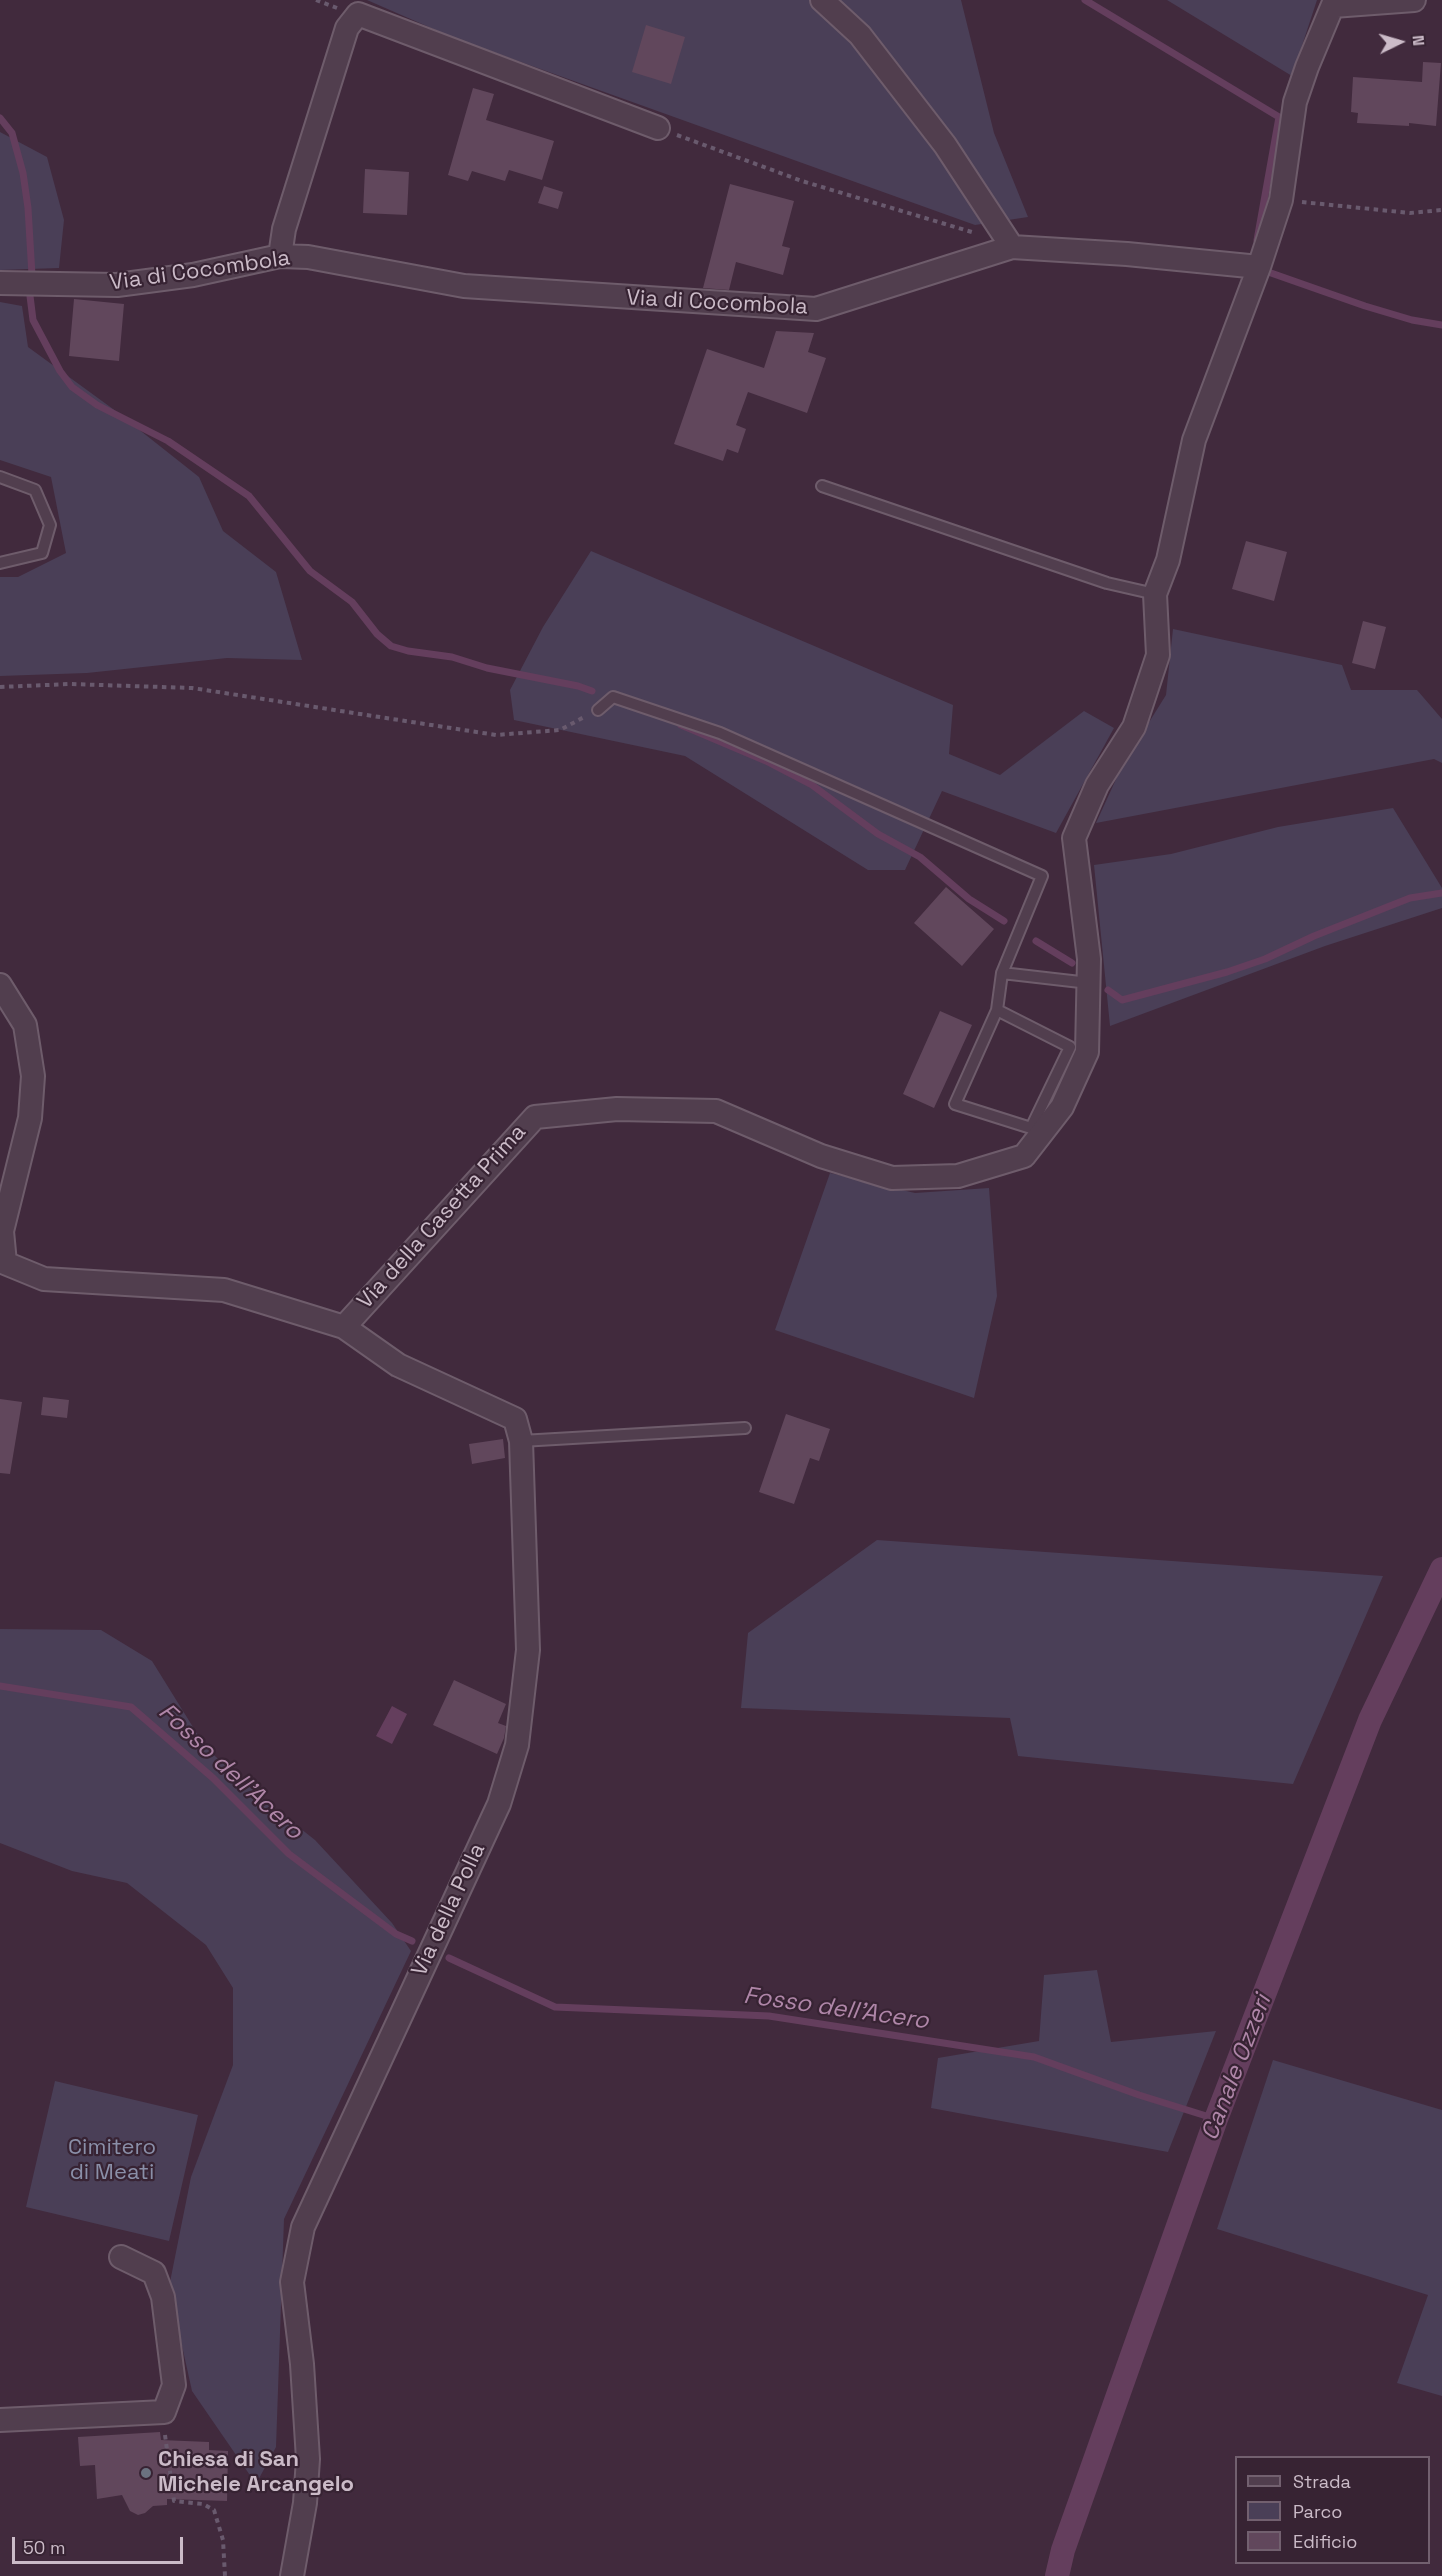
<!DOCTYPE html>
<html>
<head>
<meta charset="utf-8">
<style>
  body { margin:0 }
  #map { position:relative; width:1442px; height:2576px; overflow:hidden; background:#412a3d; font-family:"Space Grotesk",sans-serif }
  canvas { display:block }
  .legend { position:absolute; left:1235px; top:2456px; width:195px; height:108px; box-sizing:border-box; background:#372333; border:2px solid #72606f; margin:0; padding:8px 10px; list-style:none; font-size:18px; color:#cbbbc8 }
  .legend li { display:flex; align-items:center; gap:12px; height:30px }
  .legend b { width:30px; border:2px solid #72606f }
  .north { position:absolute; left:1370px; top:12px; width:60px; height:60px; -webkit-text-stroke:4px #372333; paint-order:stroke; rotate:85deg; font-size:16px; font-weight:700; line-height:24px; text-align:center; color:#cbbbc8 }
  .north::after { content:''; display:block; margin:auto; width:21px; height:27px; background:#cbbbc8; clip-path:polygon(50% 0,100% 100%,50% 72%,0 100%) }
  .scale { position:absolute; left:12px; top:2537px; width:171px; height:27px; box-sizing:border-box; border:3px solid #cbbbc8; border-top:0; padding-left:8px; font-size:18px; line-height:21px; white-space:nowrap; color:#cbbbc8; -webkit-text-stroke:4px #372333; paint-order:stroke }
</style>
</head>
<body>
<div id="map">
<canvas width="1442" height="2576"></canvas>
<ul class="legend">
<li><b style="height:8px;background:#513e4e"></b>Strada</li>
<li><b style="height:16px;background:#4a3f57"></b>Parco</li>
<li><b style="height:16px;background:#61475c"></b>Edificio</li>
</ul>
<div class="north">N</div>
<div class="scale">50 m</div>
</div>
<script>
const ctx = document.querySelector('canvas').getContext('2d');
ctx.lineJoin = 'round';
function fill(path, color) { ctx.fillStyle = color; ctx.fill(path, 'evenodd'); }
const toPath = rows => new Path2D(rows.map(r => 'M' + r).join(''));
function strokePath(path, color, width, dash) { ctx.strokeStyle = color; ctx.lineWidth = width; ctx.lineCap = dash ? 'butt' : 'round'; ctx.setLineDash(dash || []); ctx.stroke(path); }
function label(font, color, halo, rows, align = 'center') {
  ctx.font = font + ' "Space Grotesk",sans-serif'; ctx.lineWidth = 4.5; ctx.setLineDash([]); ctx.textBaseline = 'middle'; ctx.strokeStyle = halo; ctx.fillStyle = color; for (const [text, x, y, turn = 0] of rows) {
    ctx.save(); ctx.translate(x, y); ctx.rotate((+turn || 0) * Math.PI / 180); ctx.textAlign = isNaN(turn) ? turn : align; if (halo) ctx.strokeText(text, 0, 0); ctx.fillText(text, 0, 0); ctx.restore();
  }
}
const green = toPath([
  [367,0,961,0,994,133,1028,217,975,225,454,38],
  [1167,0,1317,0,1292,76],
  [0,132,47,157,64,220,59,268,0,270],
  [0,302,22,306,28,347,113,409,199,477,223,531,276,572,302,660,227,658,87,673,0,676,0,577,18,577,66,553,51,477,0,460],
  [591,551,953,705,949,754,1000,775,1084,711,1114,728,1056,833,942,791,905,870,868,870,685,756,514,720,510,690,543,627],
  [1173,629,1342,665,1351,690,1417,690,1442,719,1442,763,1434,759,1096,823,1123,764,1166,695],
  [1393,808,1442,888,1442,908,1325,946,1110,1026,1094,865,1171,854,1278,827],
  [830,1173,915,1193,989,1188,997,1296,974,1398,775,1330],
  [877,1540,1383,1576,1293,1784,1018,1756,1010,1718,741,1708,748,1633],
  [0,1629,101,1630,152,1661,206,1748,263,1799,315,1840,392,1923,411,1951,284,2219,276,2447,256,2484,192,2391,169,2287,191,2177,233,2065,233,1988,206,1945,127,1883,72,1871,0,1843],
  [1097,1970,1111,2042,1216,2031,1168,2152,931,2108,938,2058,1039,2041,1044,1975],
  [1273,2060,1442,2110,1442,2396,1397,2383,1428,2295,1217,2229],
  [55,2081,198,2115,169,2241,26,2207]
]);
const water = toPath([
  [392,1706,407,1714,392,1744,376,1736]
]);
const stream = toPath([
  [1085,0,1279,117,1257,240],
  [0,118,12,133,23,173,28,208,32,275],
  [1271,273,1365,306,1412,320,1442,325],
  [30,296,33,320,60,371,72,387,97,405,168,441,249,496,310,571,352,602,377,634,391,646,408,651,452,657,487,668,578,686,592,691],
  [681,725,766,761,812,785,878,834,920,857,969,899,1004,921],
  [1036,941,1072,963],
  [1108,990,1122,1000,1227,972,1265,959,1314,936,1410,898,1442,893],
  [0,1686,131,1707,213,1778,289,1854,396,1934,412,1941],
  [449,1958,555,2007,769,2016,1034,2057,1139,2095,1216,2119]
]);
const canal = toPath([
  [1057,2576,1063,2550,1216,2119,1370,1720,1442,1569]
]);
const building = toPath([
  [646,25,685,37,671,84,632,72],
  [1423,62,1441,63,1436,126,1409,123,1409,126,1357,123,1358,113,1351,112,1353,77,1422,82],
  [473,88,494,94,486,120,554,141,542,180,509,170,505,181,472,171,468,181,448,175],
  [365,169,409,172,407,215,363,213],
  [730,184,794,201,782,246,790,248,783,275,736,262,729,290,703,288],
  [544,186,563,192,558,209,538,203],
  [74,299,124,304,119,361,69,356],
  [776,331,814,333,808,352,826,358,807,413,748,392,736,425,746,429,738,453,727,449,723,461,674,444,707,349,764,368],
  [1246,541,1287,552,1274,601,1232,589],
  [1363,621,1386,627,1375,669,1352,663],
  [946,887,994,929,962,966,914,923],
  [940,1011,972,1025,934,1108,903,1094],
  [43,1397,69,1400,67,1418,41,1415],
  [0,1399,22,1402,10,1474,0,1473],
  [786,1414,830,1429,819,1461,810,1458,794,1504,759,1492],
  [503,1439,505,1458,472,1464,469,1444],
  [454,1680,506,1704,498,1723,506,1726,504,1738,497,1754,433,1725],
  [160,2432,161,2440,209,2442,209,2450,228,2451,227,2501,167,2499,167,2505,153,2506,145,2513,138,2515,130,2511,122,2495,97,2499,95,2465,80,2466,78,2437]
]);
const path = toPath([
  [316,0,337,8],
  [677,135,802,181,975,233],
  [1302,202,1410,213,1442,210],
  [0,687,70,684,192,688,496,735,560,730,586,716],
  [165,2435,174,2501,203,2504,214,2510,223,2540,225,2576]
]);
const lane = toPath([
  [0,477,35,490,50,525,42,553,0,563],
  [822,486,1107,583,1155,594],
  [598,710,613,697,720,733,1042,876,1002,973,1089,983],
  [997,1010,955,1104,1031,1128,1070,1047,997,1010,1002,973],
  [521,1441,745,1428]
]);
const street = toPath([
  [822,0,860,35,945,145,1012,247],
  [1333,6,1414,0],
  [280,256,284,229,347,28,358,14,658,128],
  [0,283,117,285,193,275,280,256,308,257,464,286,816,309,1012,247,1127,254,1259,267],
  [0,985,25,1025,33,1076,30,1118,2,1231,5,1263,44,1279,224,1290,344,1327,398,1365,515,1419,521,1441,528,1650,517,1745,499,1804,303,2227,292,2282,302,2364,308,2459,305,2503,292,2576],
  [344,1327,535,1117,617,1109,716,1111,821,1156,892,1178,958,1176,1024,1156,1062,1107,1087,1052,1089,959,1074,838,1097,785,1134,727,1158,655,1155,594,1168,560,1194,440,1259,267,1281,200,1295,102,1307,67,1335,0],
  [0,2420,164,2412,174,2385,163,2297,154,2273,121,2257]
]);
const markers = [
  [146,2473,6,"#6b7280"]
];
const streetNames = [
  ["Via di Cocombola",200,271,-8],
  ["Via di Cocombola",717,303,3],
  ["Via della Casetta Prima",442,1217,-48],
  ["Via della Polla",449,1910,-65]
];
const parkNames = [
  ["Cimitero",112,2148],
  ["di Meati",112,2173]
];
const poiNames = [
  ["Chiesa di San",158,2460],
  ["Michele Arcangelo",158,2485]
];
const waterNames = [
  ["Fosso dell'Acero",230,1772,43],
  ["Fosso dell'Acero",836,2009,8],
  ["Canale Ozzeri",1237,2068,-69]
];
fill(green, '#4a3f57');
fill(water, '#643e5d');
strokePath(stream, '#643e5d', 7);
strokePath(canal, '#643e5d', 24);
fill(building, '#61475c');
strokePath(lane, '#6e5c6b', 14);
strokePath(street, '#6e5c6b', 26);
strokePath(path, '#695a6e', 4, [4.5, 4.5]);
strokePath(lane, '#513e4e', 10);
strokePath(street, '#513e4e', 22);
for (const [x, y, r, color] of markers) { const dot = new Path2D(); dot.arc(x, y, r, 0, 2 * Math.PI); ctx.fillStyle = color; ctx.fill(dot); strokePath(dot, '#372333', 2); }
label('22px', '#cbbbc8', '#372333', streetNames);
label('22px', '#8a8fa8', '#372333', parkNames);
label('bold 22px', '#cbbbc8', '#372333', poiNames, 'left');
label('italic 24px', '#af86a8', '#372333', waterNames);
</script>
</body>
</html>
